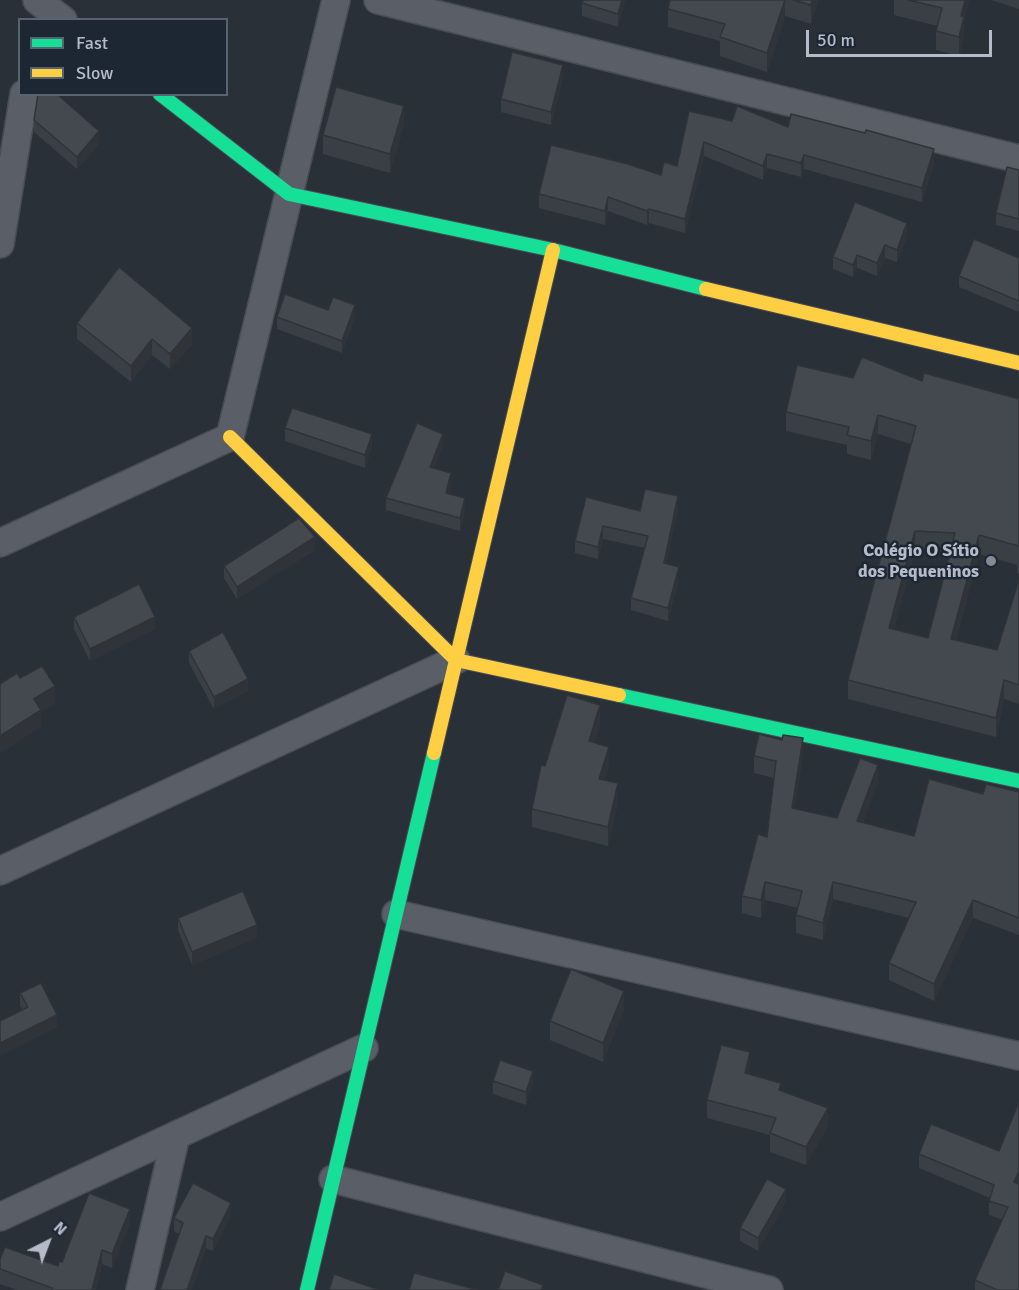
<!DOCTYPE html>
<html>
<head>
<meta charset="utf-8">
<style>
  body { margin:0 }
  #map { position:relative; width:1019px; height:1290px; overflow:hidden; background:#2a3038; font-family:Signika,sans-serif }
  canvas { display:block }
  .legend { position:absolute; left:18px; top:18px; width:210px; height:78px; box-sizing:border-box; background:#1d2633; border:2px solid #59626f; margin:0; padding:8px 10px; list-style:none; font-size:18px; color:#b4bcc9 }
  .legend li { display:flex; align-items:center; gap:12px; height:30px }
  .legend b { width:30px; border:2px solid #59626f }
  .north { position:absolute; left:18px; top:1212px; width:60px; height:60px; -webkit-text-stroke:4px #1d2633; paint-order:stroke; rotate:42deg; font-size:16px; font-weight:700; line-height:24px; text-align:center; color:#b4bcc9 }
  .north::after { content:''; display:block; margin:auto; width:21px; height:27px; background:#b4bcc9; clip-path:polygon(50% 0,100% 100%,50% 72%,0 100%) }
  .scale { position:absolute; left:806px; top:30px; width:186px; height:27px; box-sizing:border-box; border:3px solid #b4bcc9; border-top:0; padding-left:8px; font-size:18px; line-height:21px; white-space:nowrap; color:#b4bcc9; -webkit-text-stroke:4px #1d2633; paint-order:stroke }
</style>
</head>
<body>
<div id="map">
<canvas width="1019" height="1290"></canvas>
<ul class="legend">
<li><b style="height:8px;background:#16e098"></b>Fast</li>
<li><b style="height:8px;background:#ffcf43"></b>Slow</li>
</ul>
<div class="north">N</div>
<div class="scale">50 m</div>
</div>
<script>
const ctx = document.querySelector('canvas').getContext('2d');
ctx.lineJoin = 'round';
const toPath = rows => new Path2D(rows.map(r => 'M' + r).join(''));
function strokePath(path, color, width, dash) { ctx.strokeStyle = color; ctx.lineWidth = width; ctx.lineCap = dash ? 'butt' : 'round'; ctx.setLineDash(dash || []); ctx.stroke(path); }
function fill(path, color) { ctx.fillStyle = color; ctx.fill(path, 'evenodd'); }
function label(font, color, halo, rows, align = 'center') {
  ctx.font = font + ' Signika,sans-serif'; ctx.lineWidth = 5; ctx.setLineDash([]); ctx.textBaseline = 'middle'; ctx.strokeStyle = halo; ctx.fillStyle = color; for (const [text, x, y, turn = 0] of rows) {
    ctx.save(); ctx.translate(x, y); ctx.rotate((+turn || 0) * Math.PI / 180); ctx.textAlign = isNaN(turn) ? turn : align; if (halo) ctx.strokeText(text, 0, 0); ctx.fillText(text, 0, 0); ctx.restore();
  }
}
const street = toPath([
  [37,0,63,20],
  [378,0,1019,159],
  [0,244,24,94],
  [0,543,230,437,336,0],
  [0,871,456,660],
  [396,914,1019,1056],
  [333,1179,769,1290],
  [0,1217,364,1048],
  [140,1290,176,1135]
]);
const fast = toPath([
  [160,94,289,194,553,250,706,289],
  [619,695,1019,781],
  [307,1290,434,753]
]);
const slow = toPath([
  [706,289,1019,363],
  [230,437,456,660,619,695],
  [434,753,553,250]
]);
const wall = toPath([
  [625,0,618,27,582,16,582,3],
  [670,0,818,0,811,24,785,16,767,72,720,56,720,41,668,27,668,9],
  [894,0,969,0,964,22,964,36,959,56,936,50,936,31,938,26,894,15],
  [991,0,1019,0,1019,9],
  [563,77,551,125,501,112,501,99],
  [689,111,732,121,788,127,934,163,922,202,804,169,801,177,767,168,763,180,704,156,685,233,649,223,647,225,608,211,605,225,539,208,539,194,661,175,677,166],
  [34,120,99,144,77,169,34,132],
  [404,125,390,173,323,154,323,135],
  [1019,170,1019,231,996,225,996,213],
  [907,236,897,262,885,258,877,276,857,268,853,277,833,269,833,257],
  [1019,258,1019,312,959,287,959,276],
  [328,310,355,318,342,353,277,329,277,317],
  [77,323,192,344,170,369,152,355,131,382,77,339],
  [853,378,922,381,1019,399,1019,574,1017,573,1017,565,979,554,956,640,997,650,1019,580,1019,704,1004,699,996,737,848,699,848,680,911,444,878,434,871,460,847,454,847,445,786,431,786,412],
  [915,550,950,552,928,638,894,629],
  [285,428,372,447,365,468,285,441],
  [443,447,434,468,451,486,449,494,465,511,460,531,386,510,386,498],
  [586,497,640,511,678,509,666,563,679,580,668,621,631,610,631,598,645,548,603,539,598,559,575,553,575,541],
  [315,550,237,599,224,578,224,566],
  [74,617,155,629,90,661,74,629],
  [189,651,248,691,214,709,189,663],
  [600,723,594,743,609,766,604,780,618,802,608,846,532,827,532,809,545,766],
  [754,756,803,756,794,808,837,818,878,783,863,823,914,836,983,794,1019,792,1019,935,973,918,934,1001,889,980,889,963,909,918,833,899,823,940,796,933,796,915,798,908,765,900,761,918,742,913,742,896,767,837,774,778,754,773],
  [178,918,257,938,192,965,178,930],
  [20,993,57,1027,0,1056,0,1021,23,1010,20,1006],
  [624,1009,603,1062,550,1040,550,1021],
  [750,1071,749,1074,781,1091,828,1126,806,1165,770,1152,770,1135,707,1118,707,1100],
  [493,1081,533,1083,526,1105,493,1094],
  [1019,1102,1019,1290,975,1290,975,1280,1003,1220,989,1215,989,1201,990,1198,919,1168,919,1154,999,1151],
  [786,1201,758,1251,740,1241,740,1228],
  [231,1215,213,1251,206,1248,192,1290,160,1290,179,1234,174,1231,174,1218],
  [130,1223,112,1268,102,1264,96,1290,17,1290,0,1284,0,1259,58,1266]
]);
const shadedWall = toPath([
  [622,0,625,0,618,27,618,14],
  [785,0,785,16,767,72,767,53],
  [812,0,818,0,811,24,811,5],
  [965,0,969,0,964,22,964,36,959,56,959,37,961,16],
  [563,65,563,77,551,125,551,112],
  [404,106,404,125,390,173,390,154],
  [99,131,99,144,77,169,77,157],
  [704,142,704,156,685,233,685,219],
  [934,149,934,163,922,202,922,188],
  [767,154,767,168,763,180,763,166],
  [804,155,804,169,801,177,801,163],
  [608,197,608,211,605,225,605,211],
  [649,209,649,223,647,225,647,211],
  [907,223,907,236,897,262,897,250],
  [885,245,885,258,877,276,877,263],
  [857,255,857,268,853,277,853,265],
  [355,305,355,318,342,353,342,341],
  [192,328,192,344,170,369,170,354],
  [152,339,152,355,131,382,131,366],
  [878,415,878,434,871,460,871,441],
  [372,434,372,447,365,468,365,455],
  [443,434,443,447,430,480,430,467],
  [451,473,451,486,446,506,446,493],
  [678,496,678,509,664,575,664,563],
  [465,498,465,511,460,531,460,518],
  [603,526,603,539,598,559,598,547],
  [915,531,915,550,889,647,889,628],
  [979,535,979,554,951,658,951,639],
  [315,537,315,550,237,599,237,587],
  [679,567,679,580,668,621,668,608],
  [155,617,155,629,90,661,90,649],
  [248,679,248,691,214,709,214,697],
  [1004,680,1004,699,996,737,996,718],
  [55,686,55,704,41,713,41,727,0,754,0,736,34,699],
  [600,705,600,723,589,760,589,741],
  [803,738,803,756,792,825,792,808],
  [609,747,609,766,599,797,599,779],
  [878,765,878,783,857,839,857,821],
  [618,783,618,802,608,846,608,827],
  [765,882,765,900,761,918,761,900],
  [833,882,833,899,823,940,823,923],
  [973,900,973,918,934,1001,934,984],
  [257,925,257,938,192,965,192,952],
  [624,991,624,1009,603,1062,603,1043],
  [57,1015,57,1027,0,1056,0,1043],
  [750,1052,750,1071,745,1091,745,1073],
  [533,1071,533,1083,526,1105,526,1092],
  [828,1108,828,1126,806,1165,806,1147],
  [1019,1171,1019,1185,1014,1182],
  [786,1189,786,1201,758,1251,758,1238],
  [231,1203,231,1215,213,1251,213,1239],
  [130,1209,130,1223,112,1268,112,1254],
  [206,1236,206,1248,192,1290,187,1290],
  [102,1250,102,1264,96,1290,92,1290]
]);
const building = toPath([
  [583,0,622,0,618,14,582,3,583,0],
  [670,0,785,0,767,53,720,37,725,24,668,9,670,0],
  [793,0,812,0,811,5,793,0],
  [908,0,965,0,961,16,964,17,959,37,936,31,942,8,908,0],
  [512,52,563,65,551,112,501,99,512,52],
  [336,87,404,106,390,154,323,135,336,87],
  [38,94,57,94,99,131,77,157,34,120,38,94],
  [737,106,788,127,791,114,865,133,866,130,934,149,922,188,804,155,801,163,767,154,763,166,704,142,685,219,649,209,647,211,608,197,605,211,539,194,551,145,628,164,661,175,664,162,677,166,689,111,732,121,737,106],
  [1007,167,1019,170,1019,219,996,213,1007,167],
  [855,202,907,223,897,250,885,245,877,263,857,255,853,265,833,257,855,202],
  [974,239,1019,258,1019,301,959,276,974,239],
  [119,267,192,328,170,354,152,339,131,366,77,323,119,267],
  [285,294,328,310,333,297,355,305,342,341,277,317,285,294],
  [862,357,922,381,924,373,1019,399,1019,546,979,535,951,639,997,650,1019,580,1019,685,1004,680,996,718,848,680,916,426,878,415,871,441,847,435,849,427,786,412,797,365,853,378,862,357],
  [915,531,955,533,928,638,889,628,915,531],
  [292,408,372,434,365,455,285,428,292,408],
  [417,423,443,434,430,467,451,473,446,493,465,498,460,518,386,498,417,423],
  [645,489,678,496,664,563,679,567,668,608,631,598,648,536,603,526,598,547,575,541,586,497,640,511,645,489],
  [299,518,315,537,237,587,224,566,299,518],
  [139,584,155,617,90,649,74,617,139,584],
  [223,632,248,679,214,697,189,651,223,632],
  [42,666,55,686,34,699,41,710,0,736,0,684,17,673,20,678,42,666],
  [567,695,600,705,589,741,609,747,599,779,618,783,608,827,532,809,541,765,545,766,567,695],
  [759,734,782,740,783,735,803,738,792,808,837,818,860,758,878,765,857,821,914,836,929,779,983,794,986,784,1019,792,1019,918,973,900,934,984,889,963,916,902,833,882,823,923,796,915,802,891,765,882,761,900,742,896,758,834,767,837,776,761,754,756,759,734],
  [243,891,257,925,192,952,178,918,243,891],
  [571,969,624,991,603,1043,550,1021,571,969],
  [41,983,57,1015,0,1043,0,1021,28,1007,20,993,41,983],
  [721,1045,750,1052,745,1073,781,1083,779,1090,828,1108,806,1147,770,1133,776,1118,707,1100,721,1045],
  [500,1060,533,1071,526,1092,493,1081,500,1060],
  [1019,1102,1019,1171,1014,1182,1019,1184,1019,1290,997,1290,975,1280,1008,1207,989,1201,994,1185,919,1154,931,1124,999,1151,1019,1102],
  [767,1179,786,1189,758,1238,740,1228,767,1179],
  [193,1183,231,1203,213,1239,206,1236,187,1290,160,1290,183,1223,174,1218,193,1183],
  [89,1193,130,1209,112,1254,102,1250,92,1290,52,1290,52,1288,0,1269,0,1259,5,1247,58,1266,59,1261,62,1262,89,1193],
  [505,1271,543,1285,541,1290,498,1290,505,1271],
  [414,1273,478,1290,409,1290,414,1273],
  [334,1274,379,1290,329,1290,334,1274]
]);
const markers = [
  [991,561,6,"#848b96"]
];
const poiNames = [
  ["Colégio O Sítio",979,551],
  ["dos Pequeninos",979,572]
];
strokePath(street, '#484c53', 30);
strokePath(fast, '#484c53', 16);
strokePath(slow, '#484c53', 16);
strokePath(street, '#5a5e66', 27);
strokePath(fast, '#16e098', 14);
strokePath(slow, '#ffcf43', 14);
fill(wall, '#3a3f45');
fill(shadedWall, '#303338');
fill(building, '#444950');
strokePath(building, '#303338', 1.5);
for (const [x, y, r, color] of markers) { const dot = new Path2D(); dot.arc(x, y, r, 0, 2 * Math.PI); ctx.fillStyle = color; ctx.fill(dot); strokePath(dot, '#1d2633', 2); }
label('bold 18px', '#b4bcc9', '#1d2633', poiNames, 'right');
</script>
</body>
</html>
